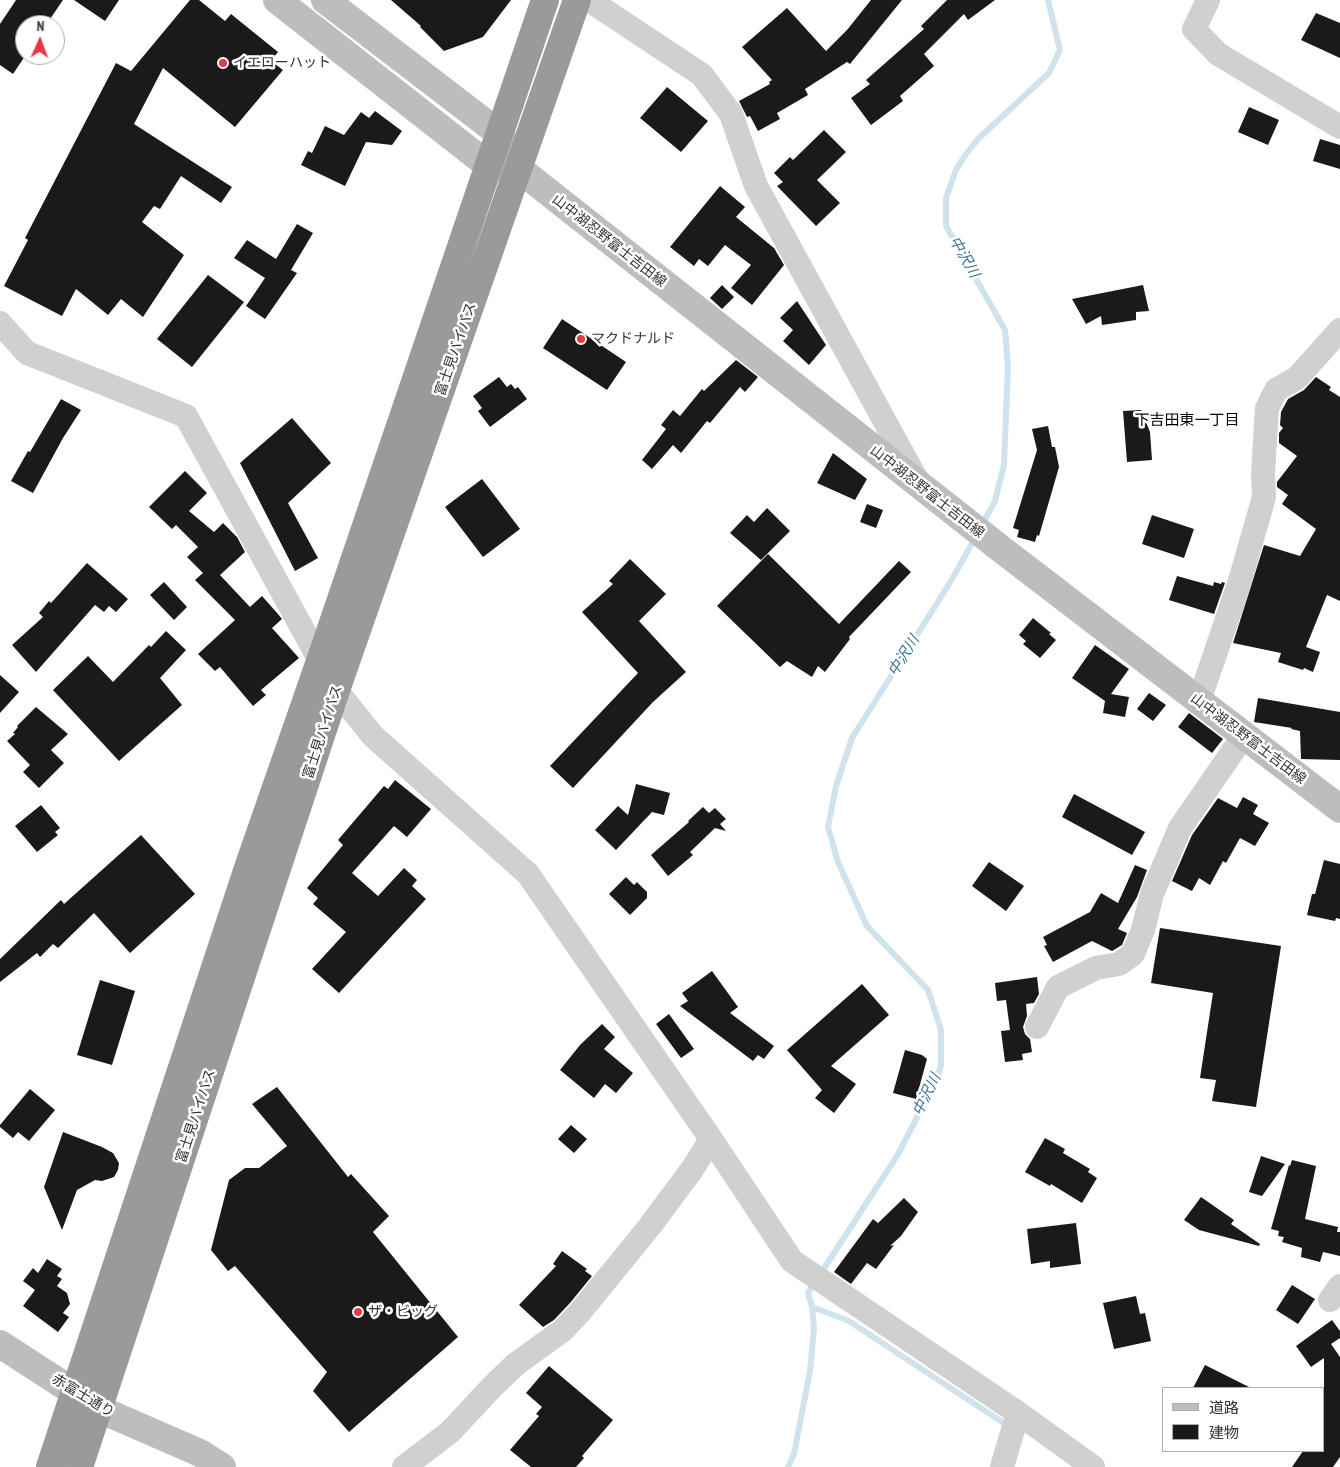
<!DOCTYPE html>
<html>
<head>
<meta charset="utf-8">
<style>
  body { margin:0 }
  #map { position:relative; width:1340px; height:1467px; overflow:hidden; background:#fff; font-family:"PT Sans Narrow","Noto Sans JP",sans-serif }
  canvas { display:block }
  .legend { position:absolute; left:1162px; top:1387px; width:162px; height:65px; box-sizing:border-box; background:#fff; border:1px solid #adadad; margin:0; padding:6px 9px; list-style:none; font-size:15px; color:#333 }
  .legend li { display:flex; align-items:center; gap:10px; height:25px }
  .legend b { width:25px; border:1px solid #adadad }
  .north { position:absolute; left:15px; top:15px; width:50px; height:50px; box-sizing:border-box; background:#fff; border:1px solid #adadad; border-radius:50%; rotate:2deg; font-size:14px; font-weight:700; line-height:20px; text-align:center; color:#333 }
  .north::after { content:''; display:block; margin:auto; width:18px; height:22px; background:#e63946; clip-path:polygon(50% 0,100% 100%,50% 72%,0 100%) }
</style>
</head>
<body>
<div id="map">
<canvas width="1340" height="1467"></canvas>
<ul class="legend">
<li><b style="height:6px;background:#bdbdbd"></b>道路</li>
<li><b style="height:14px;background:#1a1a1a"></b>建物</li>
</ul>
<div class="north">N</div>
</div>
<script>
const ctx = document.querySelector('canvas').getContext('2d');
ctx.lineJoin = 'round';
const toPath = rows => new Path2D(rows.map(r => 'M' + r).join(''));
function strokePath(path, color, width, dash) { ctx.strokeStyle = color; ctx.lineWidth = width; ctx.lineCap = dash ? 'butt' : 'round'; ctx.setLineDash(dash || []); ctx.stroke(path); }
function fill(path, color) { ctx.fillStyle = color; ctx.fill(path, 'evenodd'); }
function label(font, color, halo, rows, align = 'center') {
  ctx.font = font + ' "PT Sans Narrow","Noto Sans JP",sans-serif'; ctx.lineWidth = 5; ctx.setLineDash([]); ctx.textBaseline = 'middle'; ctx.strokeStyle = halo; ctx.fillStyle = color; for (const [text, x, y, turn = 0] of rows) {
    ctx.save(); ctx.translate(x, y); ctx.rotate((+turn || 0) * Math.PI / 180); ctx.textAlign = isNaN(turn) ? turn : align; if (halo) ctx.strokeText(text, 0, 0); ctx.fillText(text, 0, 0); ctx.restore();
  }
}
const stream = toPath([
  [982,525,995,501,1004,465,1008,366,1005,330,946,226,946,198,956,170,966,154,978,139,1049,73,1060,50,1048,0],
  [812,1307,849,1321,1008,1426],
  [788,1467,794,1454,810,1371,814,1329,812,1307,808,1293,897,1156,933,1087,941,1066,941,1030,928,990,867,926,838,862,828,827,836,786,852,738,951,581,976,536]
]);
const building = toPath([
  [16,0,63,0,46,25,25,25,25,56,13,74,0,65,0,24],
  [74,0,119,0,105,21],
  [190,0,199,0,225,21,231,14,278,52,271,61,283,70,235,127,163,68,134,124,232,187,221,203,181,176,160,209,154,206,142,222,184,255,143,317,121,299,108,315,76,289,62,316,4,286,28,240,25,238,116,63,131,71],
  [391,0,511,0,483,37,444,51,420,27,421,26],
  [871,0,902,0,850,64,847,62,805,89,808,95,777,113,780,119,758,131,750,116,747,117,739,101,770,84,769,82,772,80,742,47,787,8,826,51,847,30],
  [947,0,995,0,968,20,964,14,924,54,934,66,900,96,903,101,871,125,851,98,870,84,866,80,924,29,921,26],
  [1316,13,1340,23,1340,58,1301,40],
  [667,87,708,121,681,152,640,118],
  [1249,107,1279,120,1268,145,1238,132],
  [375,111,402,131,392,145,366,142,345,186,301,165,308,151,312,153,325,126,344,135,361,112,369,118],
  [824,130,846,152,817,180,840,203,816,226,777,186,783,182,774,173,790,157,793,160],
  [1320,139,1340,145,1340,169,1313,161],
  [720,186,745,207,736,217,774,248,784,265,752,305,731,288,751,265,725,245,708,266,699,259,694,266,670,247],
  [297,224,313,233,291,270,297,273,265,319,246,306,265,278,234,258,247,240,276,259],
  [208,275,244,302,192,367,157,339],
  [722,285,734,297,722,309,710,298],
  [1143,285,1149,311,1136,312,1136,320,1102,325,1101,316,1086,324,1072,299],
  [797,301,826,345,809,365,783,341,793,330,780,318],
  [562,319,626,362,607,390,543,348],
  [736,360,758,377,745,392,740,387,710,423,707,421,681,453,673,445,652,469,642,460,666,429,661,425,673,410,680,416,702,389,704,391],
  [499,377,507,387,511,384,515,389,518,387,527,399,490,427,478,411,482,408,473,396],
  [1316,377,1331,387,1329,390,1340,397,1340,601,1327,595,1306,647,1320,652,1313,672,1304,668,1303,670,1278,662,1281,653,1233,643,1264,545,1300,556,1316,529,1282,504,1288,495,1277,487,1277,482,1297,456,1279,443,1279,433,1283,428,1280,425,1281,412,1288,399,1304,390],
  [61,399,81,410,63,438,33,493,11,481,28,451,30,452],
  [1141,410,1150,432,1152,460,1127,462,1123,411],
  [292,418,331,463,288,503,318,558,295,571,240,463],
  [1048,426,1052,447,1055,447,1059,467,1039,536,1037,535,1035,542,1017,537,1019,530,1013,528,1037,450,1032,429],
  [833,453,867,479,855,500,817,483],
  [185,471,207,493,189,511,214,532,223,523,237,537,245,552,220,575,250,607,262,596,278,614,282,619,272,628,299,658,261,690,266,695,253,706,220,667,215,671,198,654,235,620,195,580,203,573,187,557,198,547,176,525,172,529,149,507],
  [482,479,520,529,483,557,445,507],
  [867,504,883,510,876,528,860,522],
  [767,508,790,531,761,560,730,533,747,515,754,522],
  [1152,515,1194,529,1184,558,1142,544],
  [768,554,839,624,899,561,911,572,849,637,850,639,825,672,818,666,812,677,787,661,780,667,717,606],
  [630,559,666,594,639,621,686,672,653,702,573,788,550,766,638,673,582,612,613,584,609,581],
  [87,563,128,599,116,612,109,606,104,612,95,605,36,672,12,645,43,617,39,613,49,601,51,603],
  [1177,576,1213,586,1214,582,1221,584,1222,582,1225,583,1214,614,1169,600],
  [164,582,187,607,174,620,150,595],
  [1033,618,1051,633,1049,634,1056,640,1040,658,1023,644,1026,641,1019,635],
  [166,631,186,650,160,678,182,705,119,761,53,690,88,656,113,682,149,645,151,647],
  [1095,645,1129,669,1111,694,1129,697,1125,717,1103,713,1105,701,1072,678],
  [0,675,19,692,0,713],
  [1149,693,1166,705,1153,721,1137,709],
  [1258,698,1340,712,1340,760,1301,759,1300,731,1291,729,1292,728,1254,722],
  [36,707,68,734,51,750,64,763,39,788,23,772,30,765,7,741,15,734,13,733,18,727,17,726],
  [1189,713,1223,739,1212,753,1178,727],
  [395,780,431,809,407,837,394,826,352,873,378,896,404,868,417,880,412,886,426,899,339,993,312,969,346,932,313,904,318,898,307,888,343,845,338,840,384,786,388,789],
  [636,784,670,793,664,815,652,812,616,850,595,830,618,806,628,815],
  [1074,794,1145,832,1132,855,1062,817],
  [1243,797,1258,805,1253,814,1269,823,1255,846,1240,838,1226,863,1223,861,1210,885,1199,878,1192,891,1172,881,1192,835,1218,798,1237,808],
  [41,805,60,828,55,832,58,835,37,852,15,826],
  [703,807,709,813,715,808,726,819,720,824,726,831,715,828,690,852,693,855,668,876,651,855,689,822,688,821],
  [141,835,195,894,130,953,94,913,58,948,53,944,40,957,37,953,0,982,0,959,61,900,64,904],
  [1324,860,1340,864,1340,919,1336,918,1335,921,1307,915,1312,894,1315,894],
  [989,862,1024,886,1006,911,972,886],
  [1135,865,1147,870,1137,897,1118,929,1127,933,1122,945,1112,951,1092,941,1053,962,1044,946,1047,945,1043,937,1090,912,1101,893,1118,903],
  [626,877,634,885,637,882,647,892,647,898,630,915,609,894],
  [1160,928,1281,946,1256,1107,1212,1101,1216,1080,1200,1078,1213,993,1151,983],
  [712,971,738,1007,730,1013,774,1046,764,1059,758,1055,753,1061,680,1006,688,1001,682,993],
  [1037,977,1039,994,1034,1003,1026,1004,1027,1016,1023,1027,1025,1034,1030,1039,1032,1052,1022,1054,1023,1060,1005,1062,1001,1031,1010,1030,1006,1000,997,1001,995,983],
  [100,980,135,991,112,1065,77,1055],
  [862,984,889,1015,831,1066,856,1084,834,1113,815,1098,822,1090,787,1050],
  [669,1014,694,1049,681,1058,656,1024],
  [602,1024,615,1037,604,1049,633,1073,616,1093,605,1084,594,1098,560,1070,580,1045],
  [905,1050,922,1055,927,1059,916,1099,893,1093],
  [277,1087,348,1177,351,1174,389,1216,373,1232,458,1337,349,1432,313,1391,327,1372,235,1266,228,1271,211,1250,229,1180,245,1168,259,1168,287,1146,252,1104],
  [30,1089,55,1110,29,1141,18,1132,13,1138,0,1127,0,1125],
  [571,1125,587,1139,574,1153,558,1139],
  [63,1132,102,1147,113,1153,119,1163,118,1170,114,1177,102,1181,95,1180,77,1190,62,1230,44,1187],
  [1045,1138,1065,1149,1063,1153,1090,1169,1088,1172,1097,1178,1082,1203,1051,1184,1050,1186,1025,1172],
  [1261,1156,1285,1164,1262,1196,1249,1192],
  [1292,1160,1316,1166,1305,1219,1338,1227,1337,1232,1340,1232,1340,1256,1323,1252,1320,1262,1301,1257,1302,1248,1282,1242,1284,1237,1278,1236,1279,1231,1271,1229,1289,1165,1290,1166],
  [1201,1197,1234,1220,1231,1224,1260,1244,1259,1246,1199,1230,1184,1220],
  [904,1198,918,1212,901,1236,890,1246,894,1245,876,1269,867,1263,851,1284,834,1272,873,1219,878,1223],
  [1076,1223,1081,1264,1050,1268,1050,1261,1031,1264,1027,1229],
  [562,1251,587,1269,585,1271,592,1276,570,1303,554,1320,543,1327,519,1305,556,1266,553,1264],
  [47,1259,62,1269,57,1276,62,1279,57,1286,67,1293,70,1304,63,1313,69,1317,58,1332,23,1306,35,1290,23,1281,33,1268,38,1273],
  [1292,1285,1315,1299,1298,1324,1276,1310],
  [1136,1296,1140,1314,1145,1313,1151,1341,1114,1349,1103,1303],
  [1332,1320,1340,1331,1340,1338,1331,1344,1340,1357,1340,1457,1333,1467,1292,1467,1303,1451,1324,1451,1324,1358,1311,1367,1296,1346],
  [1205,1365,1251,1388,1193,1388],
  [549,1366,613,1420,582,1456,584,1458,576,1467,531,1467,510,1450,539,1416,536,1414,542,1407,526,1393]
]);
const street = toPath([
  [589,0,702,75,731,114,756,186,918,482],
  [1208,0,1194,29,1218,54,1340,127],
  [0,323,27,353,186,416,336,690,373,736,528,874,711,1139,792,1261,1018,1413,1093,1467],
  [1199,701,1239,584,1264,497,1263,473,1267,408,1276,390,1297,378,1340,330],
  [1037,1027,1058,987,1096,968,1119,964,1133,954,1143,930,1152,894,1180,828,1244,735],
  [1330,1300,1340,1286],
  [404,1467,450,1432,492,1387,516,1364,563,1330,580,1312,650,1226,693,1168,711,1139],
  [1002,1467,1018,1413]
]);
const secondary = toPath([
  [277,0,489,166,510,168],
  [325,0,500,134,519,169,1001,549,1340,809],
  [0,1344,74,1392,99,1409,200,1453,222,1467]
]);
const highway = toPath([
  [50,1467,249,865,320,661,545,0],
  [79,1467,336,690,577,0]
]);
const markers = [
  [223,63,5,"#e63946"],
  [581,339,5,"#e63946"],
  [358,1312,5,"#e63946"]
];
const poiNames = [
  ["イエローハット",233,63],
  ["マクドナルド",591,339],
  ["ザ・ビッグ",368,1312]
];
const streetNames = [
  ["山中湖忍野富士吉田線",609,241,38],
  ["富士見バイパス",456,349,-71],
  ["山中湖忍野富士吉田線",927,492,38],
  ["富士見バイパス",323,732,-72],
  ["山中湖忍野富士吉田線",1248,739,37],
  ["富士見バイパス",196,1116,-72],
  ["赤富士通り",83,1396,31]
];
const waterNames = [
  ["中沢川",964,257,60],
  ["中沢川",904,656,-58],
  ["中沢川",927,1095,-64]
];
const neighbourhoodNames = [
  ["下吉田東一丁目",1187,421]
];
strokePath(stream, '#cfe2ee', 6);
fill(building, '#1a1a1a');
strokePath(street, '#d0d0d0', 24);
strokePath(secondary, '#bdbdbd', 28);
strokePath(highway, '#9a9a9a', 28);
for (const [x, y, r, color] of markers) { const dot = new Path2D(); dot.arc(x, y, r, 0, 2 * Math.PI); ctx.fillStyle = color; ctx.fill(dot); strokePath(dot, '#fff', 2); }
label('14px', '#333', '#fff', poiNames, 'left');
label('14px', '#333', '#fff', streetNames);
label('italic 15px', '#3f7597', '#fff', waterNames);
label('15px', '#000', '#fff', neighbourhoodNames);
</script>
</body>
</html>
